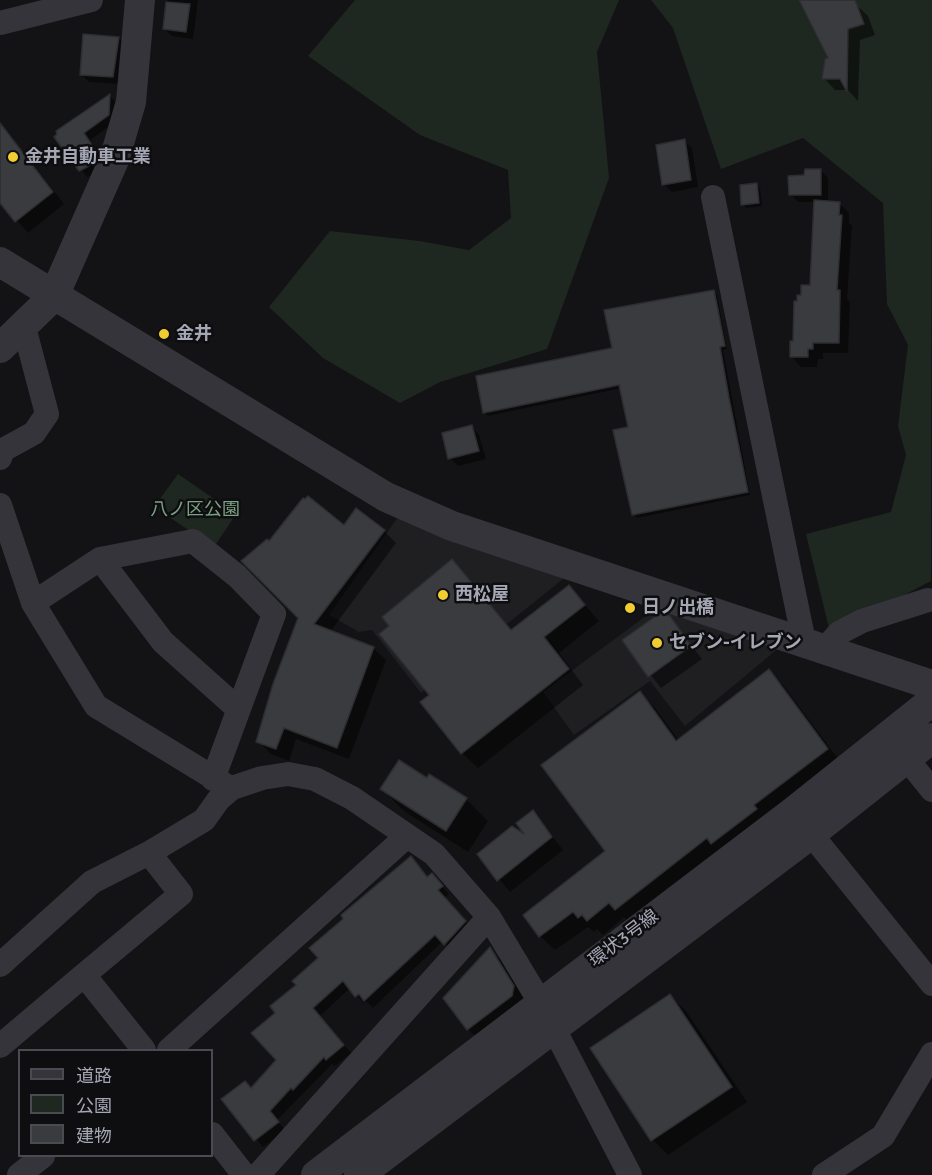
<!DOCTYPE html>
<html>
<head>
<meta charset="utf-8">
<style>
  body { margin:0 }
  #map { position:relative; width:932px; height:1175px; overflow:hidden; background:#131315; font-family:Signika,"Noto Sans JP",sans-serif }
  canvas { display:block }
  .legend { position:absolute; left:18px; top:1049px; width:195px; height:108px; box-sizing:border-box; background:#0e0e10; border:2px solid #4a4b52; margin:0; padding:8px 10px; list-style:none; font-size:18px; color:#a5a7b5 }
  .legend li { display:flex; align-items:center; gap:12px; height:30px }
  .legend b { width:30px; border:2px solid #4a4b52 }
</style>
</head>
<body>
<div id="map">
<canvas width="932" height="1175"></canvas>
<ul class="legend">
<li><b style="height:8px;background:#34343a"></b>道路</li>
<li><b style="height:16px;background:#1f2721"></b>公園</li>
<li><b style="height:16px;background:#3a3b3f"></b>建物</li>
</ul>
</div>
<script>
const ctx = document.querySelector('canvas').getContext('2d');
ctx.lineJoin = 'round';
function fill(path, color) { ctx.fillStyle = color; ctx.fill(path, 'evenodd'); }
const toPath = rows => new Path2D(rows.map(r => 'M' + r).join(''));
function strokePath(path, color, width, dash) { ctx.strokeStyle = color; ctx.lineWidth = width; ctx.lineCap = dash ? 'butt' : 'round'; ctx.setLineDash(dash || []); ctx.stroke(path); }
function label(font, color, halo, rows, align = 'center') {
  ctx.font = font + ' Signika,"Noto Sans JP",sans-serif'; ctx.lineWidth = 5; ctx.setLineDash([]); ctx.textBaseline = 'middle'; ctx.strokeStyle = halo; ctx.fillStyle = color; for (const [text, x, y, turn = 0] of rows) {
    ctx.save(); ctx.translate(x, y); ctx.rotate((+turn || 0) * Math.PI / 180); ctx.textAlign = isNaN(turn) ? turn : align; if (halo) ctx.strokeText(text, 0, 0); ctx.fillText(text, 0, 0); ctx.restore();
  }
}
const built = toPath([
  [400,514,568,575,421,693,372,630,359,632,329,615],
  [662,604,780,647,685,726,650,681,574,735,543,692]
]);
const green = toPath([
  [355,0,619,0,597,52,609,178,547,349,440,382,400,403,323,358,269,307,330,231,419,241,469,250,511,218,508,170,420,135,308,56],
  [651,0,932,0,931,581,887,604,829,628,806,534,891,512,906,455,898,426,908,345,887,304,883,203,803,138,721,169,673,28],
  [178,474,236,514,214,547,154,507]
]);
const shadow = toPath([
  [168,0,198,0,193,39,172,36,164,29],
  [801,0,851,0,868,16,875,35,860,40,858,101,848,90,835,90,824,78,830,60],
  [119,38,126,46,120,84,89,82,82,75],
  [110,96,116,103,115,122,90,140,104,160,100,171,87,177,56,137],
  [0,122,64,204,28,233,0,201],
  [684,141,692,148,698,187,672,192,664,184],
  [820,170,828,178,828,203,839,203,849,213,849,223,852,226,847,299,850,302,848,353,823,353,823,359,818,359,817,367,801,367,791,356,798,302,811,286,815,202,798,202,791,194,806,176],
  [757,185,760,188,762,206,746,208,743,204],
  [713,291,717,295,727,349,723,350,750,495,637,518,634,514,630,428,622,388,488,416,485,413,478,377,613,349],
  [472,427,479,435,486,459,458,466,450,458],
  [344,527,384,531,396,543,330,632,373,648,386,660,349,759,296,739,289,761,271,754,258,741,300,618,269,543],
  [452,561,513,631,569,587,599,621,559,653,583,685,478,768,462,753,431,695],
  [669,618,702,659,661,688,624,640],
  [768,671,783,685,842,764,630,924,624,917,603,935,597,929,594,932,588,927,555,950,540,936,607,851,640,693,655,708,679,741],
  [427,780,466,799,488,821,468,852,404,811,382,789],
  [533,812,563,850,510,892,479,855,530,839],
  [411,859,428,878,439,883,449,894,444,898,473,929,452,951,443,941,373,1008,366,1001,364,1003,350,988,320,1016,351,1053,335,1066,332,1064,277,1120,285,1130,263,1147,223,1100,252,1089,278,1060,278,1013,320,958],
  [490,949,502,961,525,999,479,1040,468,1029],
  [670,996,686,1011,747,1102,668,1155,653,1140]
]);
const building = toPath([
  [799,0,855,0,864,24,848,29,847,92,840,79,822,79,825,59,828,58,799,0],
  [166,2,190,4,186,32,163,29,166,2],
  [83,34,119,37,113,77,80,75,83,34],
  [110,94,109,115,84,133,98,154,93,164,79,171,54,137,57,134,56,131,110,94],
  [0,123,53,192,15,222,0,203,0,123],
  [685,139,691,180,662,185,656,145,685,139],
  [805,169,821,169,821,195,789,195,788,176,804,175,805,169],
  [757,183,759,203,741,205,740,185,757,183],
  [814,200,840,202,839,215,842,215,837,290,840,290,839,343,813,343,813,349,808,349,808,357,790,357,790,341,793,341,794,301,797,301,797,295,801,295,801,285,810,285,814,200],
  [714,290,725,346,720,347,729,398,748,492,632,515,613,430,628,427,619,385,483,413,476,376,612,348,604,310,714,290],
  [472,425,479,451,448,459,442,433,472,425],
  [308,496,344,525,356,508,385,530,314,624,374,647,337,748,284,728,276,749,256,742,273,684,298,618,241,561,267,539,269,541,303,498,305,499,308,496],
  [452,559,511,630,569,585,585,605,544,637,569,669,461,754,420,702,429,695,379,634,389,626,382,617,452,559],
  [660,613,670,616,691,646,648,677,622,640,660,613],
  [769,669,828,749,754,805,757,809,711,844,707,838,615,910,609,903,587,921,582,915,578,918,573,912,539,937,523,915,605,851,541,765,640,691,676,741,769,669],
  [399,760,427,778,429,774,467,798,446,831,380,789,399,760],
  [533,810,552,837,497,881,477,854,512,826,524,834,516,823,533,810],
  [411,856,427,877,432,873,443,886,438,890,466,921,444,945,435,935,364,1001,359,994,355,997,343,981,313,1008,344,1045,326,1060,324,1057,293,1090,291,1088,270,1111,279,1122,254,1141,221,1099,245,1081,251,1088,276,1060,251,1033,275,1013,270,1006,296,985,292,981,318,958,309,948,343,919,341,915,411,856],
  [490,947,514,986,512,996,467,1030,443,998,490,947],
  [670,994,732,1087,651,1141,590,1048,670,994]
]);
const minor = toPath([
  [0,23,91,0],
  [713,197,804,642],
  [0,458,3,450,34,433,47,414,24,327],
  [0,505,33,603,96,706,227,786],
  [100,559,163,642,237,708],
  [33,603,100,559,193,541,237,576,274,614,213,779],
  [825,649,839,633,862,621,928,600],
  [907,759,932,790],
  [811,834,932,984],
  [0,965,92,882,149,853,204,820,219,799,232,788,262,778,288,774,315,779,352,798,434,854,489,917,540,1002,630,1175],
  [84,975,181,894,149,853],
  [0,1046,84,975,144,1050],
  [169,1050,407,836],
  [212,1134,244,1175],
  [19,1175,43,1156],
  [258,1175,489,917],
  [824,1175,883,1136,932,1054]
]);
const tertiary = toPath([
  [0,262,386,497,452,526,932,685],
  [0,348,54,296,114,160,131,102,140,0],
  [316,1175,793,812,932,701],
  [359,1175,811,834,932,738]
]);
const markers = [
  [13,157,6,"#f0cd30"],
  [164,334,6,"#f0cd30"],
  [443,595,6,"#f0cd30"],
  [630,608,6,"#f0cd30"],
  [657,643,6,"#f0cd30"]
];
const poiNames = [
  ["金井自動車工業",25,157],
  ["金井",176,334],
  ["西松屋",455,595],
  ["日ノ出橋",642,608],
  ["セブン-イレブン",669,643]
];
const parkNames = [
  ["八ノ区公園",195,510]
];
const streetNames = [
  ["環状3号線",624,939,-37]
];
fill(built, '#1f1f22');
fill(green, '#1f2721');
fill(shadow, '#0007');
fill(building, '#3a3b3f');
strokePath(building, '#2e2d31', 1.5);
strokePath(minor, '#34343a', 24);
strokePath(tertiary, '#34343a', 30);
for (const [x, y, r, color] of markers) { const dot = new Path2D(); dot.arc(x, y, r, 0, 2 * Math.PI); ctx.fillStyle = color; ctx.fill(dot); strokePath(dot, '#0e0e10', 2); }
label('bold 18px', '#a5a7b5', '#0e0e10', poiNames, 'left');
label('18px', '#7ca083', '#0e0e10', parkNames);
label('18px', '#a5a7b5', '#0e0e10', streetNames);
</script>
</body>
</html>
